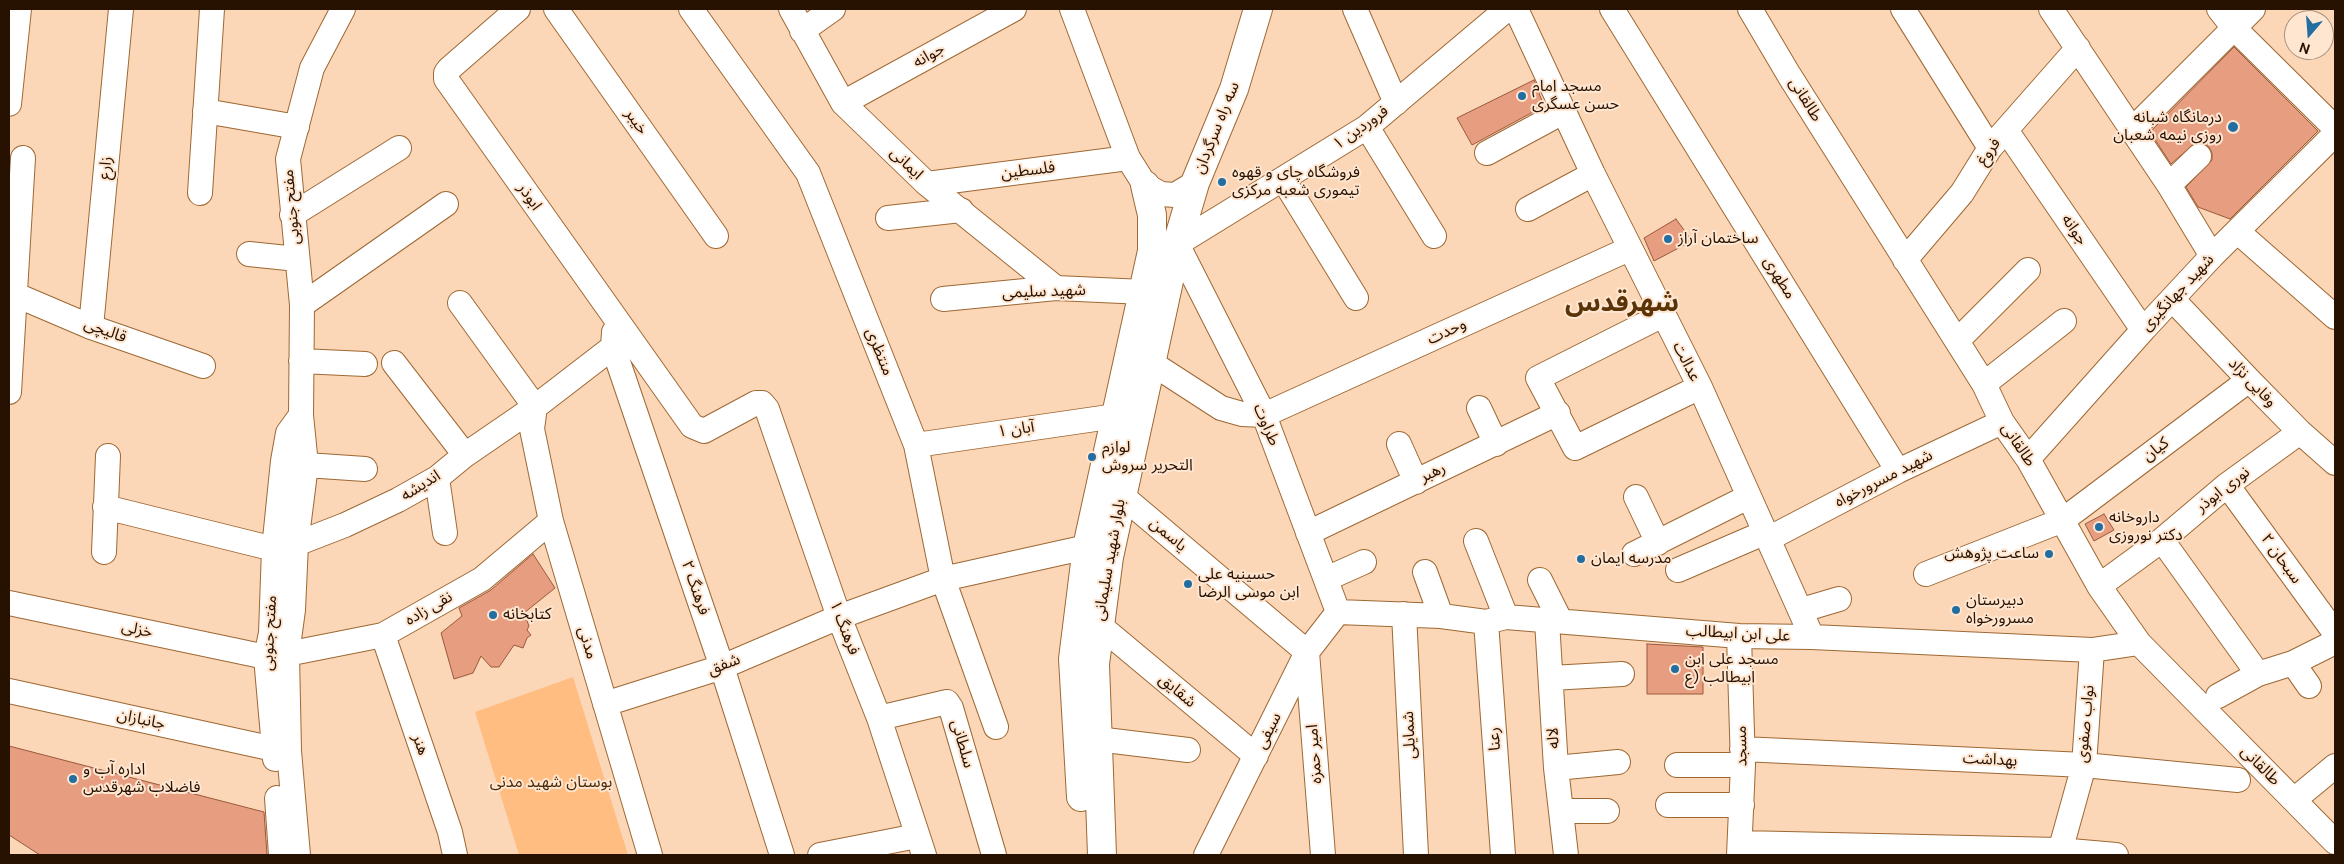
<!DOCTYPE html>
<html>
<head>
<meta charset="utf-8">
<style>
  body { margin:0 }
  #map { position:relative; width:2344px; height:864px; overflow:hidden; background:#fbd6b7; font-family:"DM Sans",sans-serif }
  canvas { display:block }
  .frame { position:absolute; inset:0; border:10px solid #271100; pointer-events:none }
  .north { position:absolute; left:2284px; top:10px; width:50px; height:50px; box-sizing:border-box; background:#ffe6d1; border:1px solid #a9917d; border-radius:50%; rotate:198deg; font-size:14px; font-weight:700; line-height:20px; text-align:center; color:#271100 }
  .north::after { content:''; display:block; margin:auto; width:18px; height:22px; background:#226ea1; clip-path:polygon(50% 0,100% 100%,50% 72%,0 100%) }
</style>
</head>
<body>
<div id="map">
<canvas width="2344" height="864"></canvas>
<div class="frame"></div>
<div class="north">N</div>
</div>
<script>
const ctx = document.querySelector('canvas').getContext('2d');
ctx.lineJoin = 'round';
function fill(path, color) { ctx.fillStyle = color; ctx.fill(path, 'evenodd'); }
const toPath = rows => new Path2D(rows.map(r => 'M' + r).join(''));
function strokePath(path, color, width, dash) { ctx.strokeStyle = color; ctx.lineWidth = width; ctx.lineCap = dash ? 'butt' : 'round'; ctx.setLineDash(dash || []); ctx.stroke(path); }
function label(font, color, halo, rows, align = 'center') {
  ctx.font = font + ' "DM Sans","Noto Sans Arabic",sans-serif'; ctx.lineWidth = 4; ctx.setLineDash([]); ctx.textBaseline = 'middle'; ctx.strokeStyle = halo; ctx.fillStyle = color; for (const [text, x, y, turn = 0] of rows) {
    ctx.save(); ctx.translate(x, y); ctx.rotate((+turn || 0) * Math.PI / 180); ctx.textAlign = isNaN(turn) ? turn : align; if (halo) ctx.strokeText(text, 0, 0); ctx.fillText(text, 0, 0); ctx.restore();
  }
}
const green = toPath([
  [573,677,628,855,519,855,475,712]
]);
const building = toPath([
  [2234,47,2318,131,2230,219,2198,207,2186,187,2212,160,2212,153,2209,147,2203,143,2195,143,2171,164,2150,132,2234,47],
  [1534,80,1544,106,1472,145,1457,118,1534,80],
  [1676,219,1692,241,1654,261,1644,238,1676,219],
  [2104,514,2114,530,2094,541,2085,524,2104,514],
  [533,554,555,588,524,613,529,626,527,630,531,635,527,638,523,648,514,645,499,667,491,667,481,656,473,673,454,679,441,633,462,616,459,608,491,590,533,554],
  [1647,644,1703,647,1703,694,1647,694,1647,644],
  [9,746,264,812,267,855,40,855,9,835,9,746]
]);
const minor = toPath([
  [518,9,449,69,446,73,446,79,692,426,704,431,756,403,762,403,767,409,839,617,879,718,924,855],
  [556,9,716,236],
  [691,9,808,173,916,445,943,579,996,727],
  [791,9,843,103,927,184,1056,288],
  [1072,9,1128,158,1145,185,1161,194,1175,195,1195,183],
  [1355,9,1396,103],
  [1516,9,1593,174,1700,387,1812,637],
  [1612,9,1898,471],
  [1750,9,1789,75,1984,384,2002,422,2028,459,2099,586,2139,643,2335,842],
  [1903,9,1990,148],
  [2051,9,2169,185,2212,256],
  [2219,9,2234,28,2335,128],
  [802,31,833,9],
  [843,103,1014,9],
  [9,104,19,9],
  [205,111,297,127],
  [1367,127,1434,236],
  [2006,130,2143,330],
  [2131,131,2253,9],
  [1487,153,1563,112],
  [1283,179,1356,298],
  [927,184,1128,158],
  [2169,185,2199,156],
  [200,193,212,9],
  [1528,209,1593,174],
  [292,215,399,148],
  [888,218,961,210],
  [2238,232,2335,317],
  [249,254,297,259],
  [1905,260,1962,193,1990,148,2078,48],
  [9,292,91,327,203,366],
  [943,299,1056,288,1144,292],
  [2173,300,2249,380,2300,432,2335,463],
  [302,305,446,204],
  [1663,315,1538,378,1575,448,1700,387],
  [91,327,121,9],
  [614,332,613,347,722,667,782,855],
  [1957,341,2028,270],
  [613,347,535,407,532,429,551,521,650,855],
  [301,361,365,364],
  [1150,362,1221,408,1242,414,1264,415,1629,249],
  [394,363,465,455],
  [1984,384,2064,321],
  [9,392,23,158],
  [1479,408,1496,444],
  [1399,444,1416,482],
  [916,445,1116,416],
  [2028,459,2143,330,2212,256,2335,134],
  [306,465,365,469],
  [437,478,445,533],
  [2227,485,2335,633],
  [1121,495,1307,652,1323,855],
  [1636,497,1658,543],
  [105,507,274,549],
  [1308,533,1558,413],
  [1768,539,1898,471,2002,422],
  [2162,540,2258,674],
  [1476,541,1506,617],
  [296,544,345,525,398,500,437,478,465,455,535,407,460,303],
  [104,552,108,456],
  [1634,554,1748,497],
  [1678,570,1766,532],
  [1425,572,1441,616],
  [1926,574,2063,520,2249,380],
  [1326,579,1364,562],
  [1540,580,1560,620],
  [2099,586,2162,540,2227,485,2300,432],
  [9,603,266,657,287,654,383,635,482,579,551,521],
  [1802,610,1839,599],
  [1338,612,1264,415,1177,244,1367,127,1507,9],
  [1338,612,1441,616,1486,622,1506,617,1739,636,1812,637,2092,650,2139,643],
  [1404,614,1416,855],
  [1547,621,1556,768,1566,855],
  [1486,622,1503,855],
  [1099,625,1256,756],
  [383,635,450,832,455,855],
  [2293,663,2309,686],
  [1551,678,1622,674],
  [9,691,274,749],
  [2218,696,2258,674,2293,663,2335,642],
  [605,704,722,667,839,617,943,579,1087,547],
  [879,718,947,702,951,708,994,855],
  [1097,739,1188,750],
  [1742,749,2084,765,2238,780],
  [275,759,266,657,271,633,274,549,283,461,288,433,301,415],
  [1677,765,1743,765],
  [1556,768,1618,762],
  [277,798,281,855],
  [2294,800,2335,766],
  [1668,805,1742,805],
  [1561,811,1607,811],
  [1740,843,2059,850,2116,855],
  [298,855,289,751,287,654,293,610,296,544,306,465,301,415,302,305,288,159,312,68,343,9],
  [820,855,917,836],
  [1206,855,1307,652,1338,612],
  [1739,855,1743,765,1739,636],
  [2059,855,2084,765,2092,650]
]);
const major = toPath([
  [1081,797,1073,659,1087,547,1152,251,1152,215,1145,185],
  [1102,855,1095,664,1109,557,1177,244,1195,183,1234,89,1258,9]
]);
const markers = [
  [1522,96,5,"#226ea1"],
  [2233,127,6,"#226ea1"],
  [1222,182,5,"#226ea1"],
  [1668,239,5,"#226ea1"],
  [1092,457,5,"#226ea1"],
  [2099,527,5,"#226ea1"],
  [2049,554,5,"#226ea1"],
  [1581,559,5,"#226ea1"],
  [1188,584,5,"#226ea1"],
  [1956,610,5,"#226ea1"],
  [493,615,5,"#226ea1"],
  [1675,669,5,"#226ea1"],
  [73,779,5,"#226ea1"]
];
const streetNames = [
  ["جوانه",929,56,-29],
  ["طالقانی",1805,100,58],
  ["خیبر",636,122,55],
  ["سه راه سرگردان",1217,128,-68],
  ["فروردین ۱",1361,128,-35],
  ["فروغ",1989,152,-54],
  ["ایمانی",906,164,44],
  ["زارع",106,168,-85],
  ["فلسطین",1028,171,-7],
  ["ابوذر",529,197,55],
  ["مفتح جنوبی",292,207,-95],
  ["جوانه",2074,230,56],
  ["مطهری",1779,278,58],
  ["شهید سلیمی",1044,292,-2],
  ["شهید جهانگیری",2178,293,-47],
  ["قالیچی",105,331,20],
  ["وحدت",1447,332,-25],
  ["منتظری",879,352,68],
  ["عدالت",1686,362,63],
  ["وفایی نژاد",2252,383,46],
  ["طراوت",1266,425,67],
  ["آبان ۱",1016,430,-8],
  ["طالقانی",2018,445,56],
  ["کیان",2156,450,-37],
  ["رهبر",1433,473,-25],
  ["شهید مسرورخواه",1884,479,-27],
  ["اندیشه",421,486,-32],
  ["نوری ابوذر",2223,490,-38],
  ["یاسمن",1168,535,40],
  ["سبحان ۲",2281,559,54],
  ["بلوار شهید سلیمانی",1110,560,-80],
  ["فرهنگ ۲",695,588,71],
  ["نقی زاده",429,609,-30],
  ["فرهنگ ۱",844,628,69],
  ["خزلی",137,630,12],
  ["مفتح جنوبی",270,633,-87],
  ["علی ابن ابیطالب",1738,634,3],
  ["مدنی",587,643,73],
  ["شفق",724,665,-21],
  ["شقایق",1177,691,40],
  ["جانبازان",141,720,12],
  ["نواب صفوی",2086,724,-85],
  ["سیفی",1269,731,-64],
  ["شمایلی",1410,735,-93],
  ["لاله",1554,738,-93],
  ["رعنا",1495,739,-94],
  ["سلطانی",962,744,74],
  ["هنر",420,745,71],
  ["مسجد",1742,746,-91],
  ["امیر حمزه",1315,754,-94],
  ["بهداشت",1990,760,3],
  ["طالقانی",2260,766,45]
];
const poiNames = [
  ["مسجد امام",1532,87],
  ["حسن عسگری",1532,105],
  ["درمانگاه شبانه",2222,118,"right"],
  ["روزی نیمه شعبان",2222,136,"right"],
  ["فروشگاه چای و قهوه",1232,173],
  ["تیموری شعبه مرکزی",1232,191],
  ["ساختمان آراز",1678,239],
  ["لوازم",1102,448],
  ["التحریر سروش",1102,466],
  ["داروخانه",2109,518],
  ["دکتر نوروزی",2109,536],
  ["ساعت پژوهش",2039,554,"right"],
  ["مدرسه ایمان",1591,559],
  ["حسینیه علی",1198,575],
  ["ابن موسی الرضا",1198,593],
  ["دبیرستان",1966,601],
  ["مسرورخواه",1966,619],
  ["کتابخانه",503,615],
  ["مسجد علی ابن",1685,660],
  ["ابیطالب (ع",1685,678],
  ["اداره آب و",83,770],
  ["فاضلاب شهرقدس",83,788]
];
const parkNames = [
  ["بوستان شهید مدنی",551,783]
];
const townNames = [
  ["شهرقدس",1622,304]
];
fill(green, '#ffbd82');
fill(building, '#e79d80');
strokePath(building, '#9b583c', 1);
strokePath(minor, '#9e6833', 26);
strokePath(major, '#9e6833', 30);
strokePath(minor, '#fff', 24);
strokePath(major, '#fff', 28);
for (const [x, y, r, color] of markers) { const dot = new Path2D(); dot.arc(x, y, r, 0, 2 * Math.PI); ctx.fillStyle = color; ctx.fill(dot); strokePath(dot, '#ffe6d1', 2); }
label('16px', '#271100', '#ffe6d1', streetNames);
label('16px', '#271100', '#ffe6d1', poiNames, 'left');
label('16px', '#492a09', '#ffe6d1', parkNames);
label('bold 26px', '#5a3306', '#ffe6d1', townNames);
</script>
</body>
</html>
